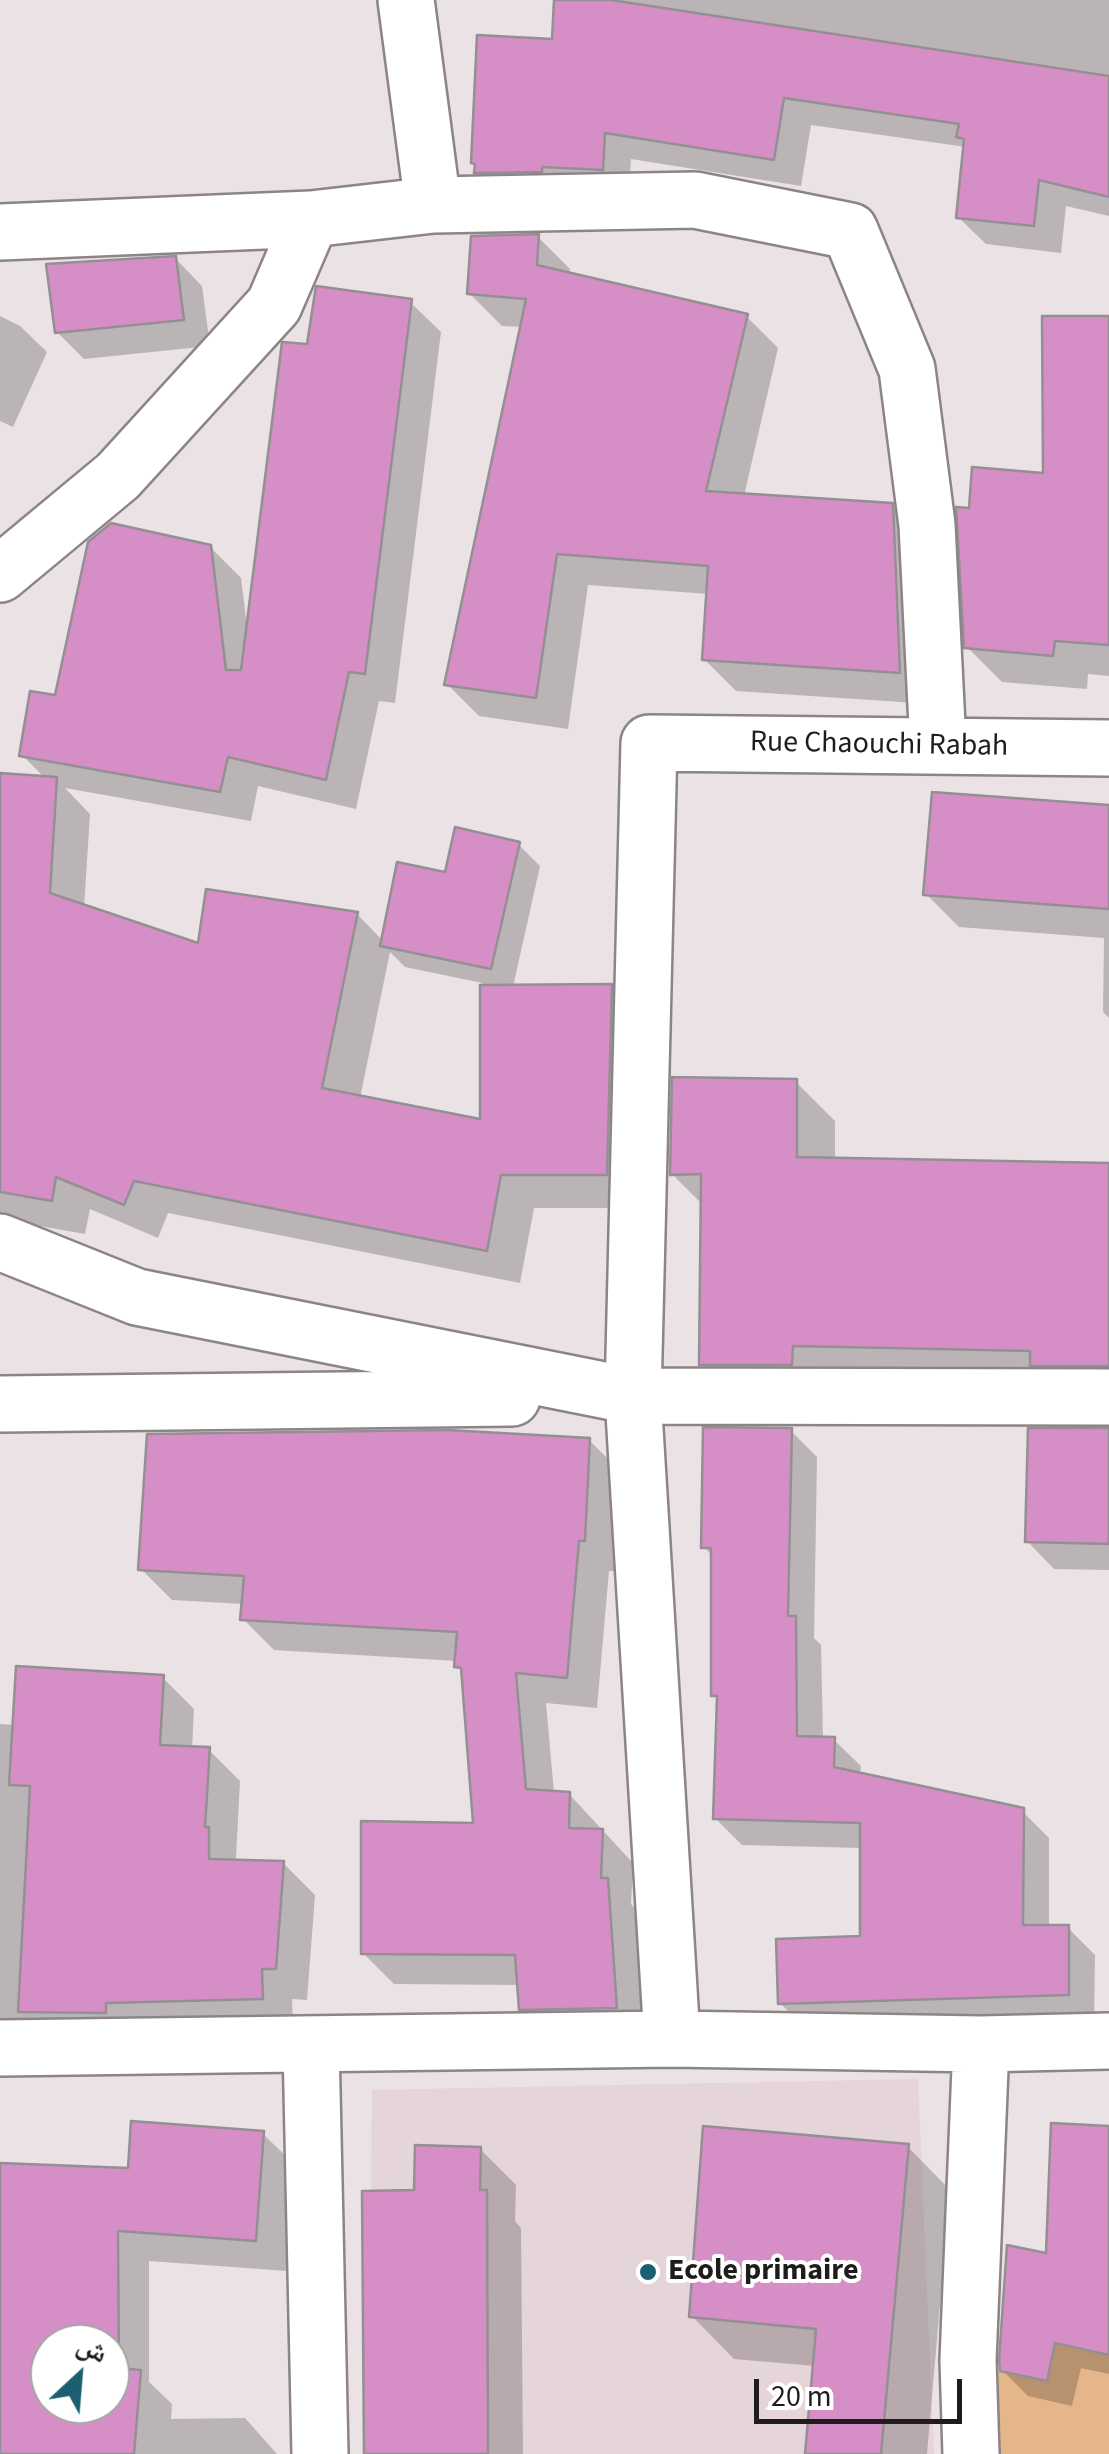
<!DOCTYPE html>
<html>
<head>
<meta charset="utf-8">
<style>
  body { margin:0 }
  #map { position:relative; width:1109px; height:2454px; overflow:hidden; background:#eae2e4; font-family:"Source Sans 3","Noto Naskh Arabic",sans-serif }
  canvas { display:block }
  .north { position:absolute; left:30px; top:2324px; width:100px; height:100px; box-sizing:border-box; background:#fff; border:2px solid #a5a4a4; border-radius:50%; rotate:26deg; font-size:28px; font-weight:700; line-height:40px; text-align:center; color:#1f1c1c }
  .north::after { content:''; display:block; margin:auto; width:35px; height:45px; background:#1a6071; clip-path:polygon(50% 0,100% 100%,50% 72%,0 100%) }
  .scale { position:absolute; left:754px; top:2379px; width:208px; height:45px; box-sizing:border-box; border:5px solid #1f1c1c; border-top:0; padding-left:12px; font-size:30px; line-height:35px; white-space:nowrap; color:#1f1c1c; -webkit-text-stroke:8px #fff; paint-order:stroke }
</style>
</head>
<body>
<div id="map">
<canvas width="1109" height="2454"></canvas>
<div class="north">ش</div>
<div class="scale">20 m</div>
</div>
<script>
const ctx = document.querySelector('canvas').getContext('2d');
ctx.lineJoin = 'round';
function fill(path, color) { ctx.fillStyle = color; ctx.fill(path, 'evenodd'); }
const toPath = rows => new Path2D(rows.map(r => 'M' + r).join(''));
function strokePath(path, color, width, dash) { ctx.strokeStyle = color; ctx.lineWidth = width; ctx.lineCap = dash ? 'butt' : 'round'; ctx.setLineDash(dash || []); ctx.stroke(path); }
function label(font, color, halo, rows, align = 'center') {
  ctx.font = font + ' "Source Sans 3",sans-serif'; ctx.lineWidth = 8; ctx.setLineDash([]); ctx.textBaseline = 'middle'; ctx.strokeStyle = halo; ctx.fillStyle = color; for (const [text, x, y, turn = 0] of rows) {
    ctx.save(); ctx.translate(x, y); ctx.rotate((+turn || 0) * Math.PI / 180); ctx.textAlign = isNaN(turn) ? turn : align; if (halo) ctx.strokeText(text, 0, 0); ctx.fillText(text, 0, 0); ctx.restore();
  }
}
const built = toPath([
  [918,2079,934,2454,368,2454,372,2090]
]);
const green = toPath([
  [1055,2343,1109,2355,1109,2454,971,2454,980,2367,1046,2381]
]);
const shadow = toPath([
  [556,0,1109,0,1109,216,1066,206,1061,253,986,244,958,217,966,147,811,125,801,186,631,159,629,197,504,200,473,162,554,41],
  [538,237,570,269,569,275,746,316,778,348,744,496,892,506,924,538,931,704,736,691,704,659,708,594,588,585,568,729,479,716,447,684,523,327,502,326,470,294],
  [175,258,202,286,210,346,84,359,57,332],
  [410,302,441,332,395,703,379,701,356,809,258,786,251,821,65,788,90,814,84,908,200,946,357,914,384,942,447,875,518,844,540,866,513,987,611,987,645,1021,640,1208,534,1208,520,1283,168,1213,158,1238,90,1209,85,1234,0,1219,0,776,46,779,22,755,57,698,210,547,241,578,247,626,309,346],
  [390,952,405,967,482,983,483,1122,360,1098],
  [0,316,20,326,47,352,13,427,0,421],
  [1109,318,1109,676,1088,674,1087,689,1002,682,967,647,971,511,1046,475],
  [1109,808,1109,1018,1103,1012,1104,938,959,927,926,894],
  [796,1082,835,1121,835,1160,1109,1165,1109,1405,741,1403,702,1364,703,1205,672,1174],
  [1109,1428,1109,1570,1054,1569,1027,1541,1030,1430],
  [790,1430,817,1457,814,1638,821,1645,823,1739,834,1740,861,1766,860,1775,1022,1811,1049,1838,1049,1927,1068,1928,1095,1955,1094,2021,807,2030,780,2003,862,1939,862,1848,742,1845,715,1818,719,1700,714,1695,713,1557,704,1547],
  [589,1440,620,1471,615,1571,609,1571,597,1708,546,1703,554,1793,569,1794,633,1863,631,1904,638,1912,647,2039,553,2040,522,2009,520,1985,394,1984,363,1953,476,1825,464,1674,457,1661,274,1650,243,1619,244,1604,172,1600,141,1569],
  [163,1678,194,1709,192,1749,209,1750,240,1781,236,1858,240,1862,283,1863,315,1895,307,2000,292,1999,293,2030,0,2035,0,1724,15,1725],
  [1109,2128,1109,2374,1081,2368,1072,2406,1028,2396,1002,2370,1048,2256],
  [263,2134,295,2165,287,2271,149,2261,149,2382,172,2404,171,2419,245,2418,277,2454,0,2454,0,2165,130,2170],
  [50,2344,110,2344,110,2404,50,2404],
  [908,2147,950,2190,927,2454,807,2454,815,2366,734,2359,692,2316],
  [480,2149,516,2185,515,2221,521,2228,523,2454,367,2454,416,2193]
]);
const building = toPath([
  [554,0,611,0,1109,76,1109,197,1039,180,1034,226,956,218,964,139,956,137,959,124,784,98,774,160,605,133,603,170,542,167,542,172,474,173,475,164,471,163,477,35,552,39,554,0],
  [539,234,537,265,748,314,706,491,893,503,900,673,702,660,708,566,557,554,536,698,444,685,526,299,467,294,471,236,539,234],
  [176,256,184,320,55,333,46,264,176,256],
  [316,286,412,299,365,674,349,672,326,780,228,757,220,792,19,756,30,691,55,695,88,542,111,523,211,545,226,670,241,670,282,342,307,344,316,286],
  [1042,316,1109,316,1109,645,1055,641,1053,656,964,648,956,507,969,508,972,467,1043,473,1042,316],
  [0,773,57,777,50,893,198,943,206,889,358,912,322,1088,480,1119,480,985,612,984,607,1175,501,1175,487,1251,134,1181,124,1205,56,1177,52,1201,0,1192,0,773],
  [932,792,1109,805,1109,909,923,895,932,792],
  [455,827,520,842,491,969,380,946,397,862,445,872,455,827],
  [672,1077,797,1079,797,1157,1109,1163,1109,1366,1030,1366,1030,1351,793,1346,792,1365,699,1365,701,1174,670,1175,672,1077],
  [703,1427,792,1428,788,1616,796,1616,797,1736,835,1737,834,1767,1024,1808,1023,1925,1069,1925,1069,1995,778,2004,776,1939,860,1936,860,1823,713,1819,717,1696,711,1696,711,1548,701,1548,703,1427],
  [1028,1428,1109,1428,1109,1544,1025,1542,1028,1428],
  [448,1430,590,1438,585,1541,579,1541,567,1678,516,1673,526,1789,570,1792,569,1828,603,1829,601,1878,608,1878,617,2008,519,2010,515,1955,361,1954,361,1821,473,1823,461,1668,454,1667,457,1632,240,1620,244,1576,138,1570,147,1434,448,1430],
  [16,1666,164,1675,160,1745,210,1747,205,1827,209,1827,209,1859,284,1861,276,1969,262,1969,263,1999,106,2003,106,2013,18,2012,30,1786,9,1785,16,1666],
  [131,2121,264,2131,256,2241,118,2231,119,2368,141,2370,134,2454,0,2454,0,2163,128,2168,131,2121],
  [50,2344,110,2344,110,2404,50,2404,50,2344],
  [1051,2123,1109,2126,1109,2355,1055,2343,1047,2381,1000,2371,999,2360,1007,2245,1046,2253,1051,2123],
  [703,2126,909,2144,881,2454,805,2454,816,2329,689,2317,703,2126],
  [415,2145,481,2147,480,2190,487,2190,488,2454,364,2454,362,2191,414,2190,415,2145]
]);
const minor = toPath([
  [433,205,695,200,850,231,907,369,927,525,938,746],
  [311,219,433,205,406,0],
  [0,232,311,219,274,305,118,476,0,574],
  [0,1242,137,1297,633,1396,1109,1397],
  [0,1404,512,1398],
  [672,2039,633,1396,649,743,1109,748],
  [311,2045,320,2454],
  [0,2048,672,2039,981,2044,1109,2041],
  [971,2454,968,2360,981,2044]
]);
const markers = [
  [648,2272,10,"#1a6071"]
];
const streetNames = [
  ["Rue Chaouchi Rabah",879,746,1]
];
const poiNames = [
  ["Ecole primaire",668,2272]
];
fill(built, '#e5d4d8');
fill(green, '#e6b68b');
fill(shadow, '#0003');
fill(building, '#d58fc6');
strokePath(building, '#958f93', 2.5);
strokePath(minor, '#8c8486', 60);
strokePath(minor, '#fff', 55);
for (const [x, y, r, color] of markers) { const dot = new Path2D(); dot.arc(x, y, r, 0, 2 * Math.PI); ctx.fillStyle = color; ctx.fill(dot); strokePath(dot, '#fff', 4); }
label('30px', '#1f1c1c', '#fff', streetNames);
label('bold 30px', '#1f1c1c', '#fff', poiNames, 'left');
</script>
</body>
</html>
